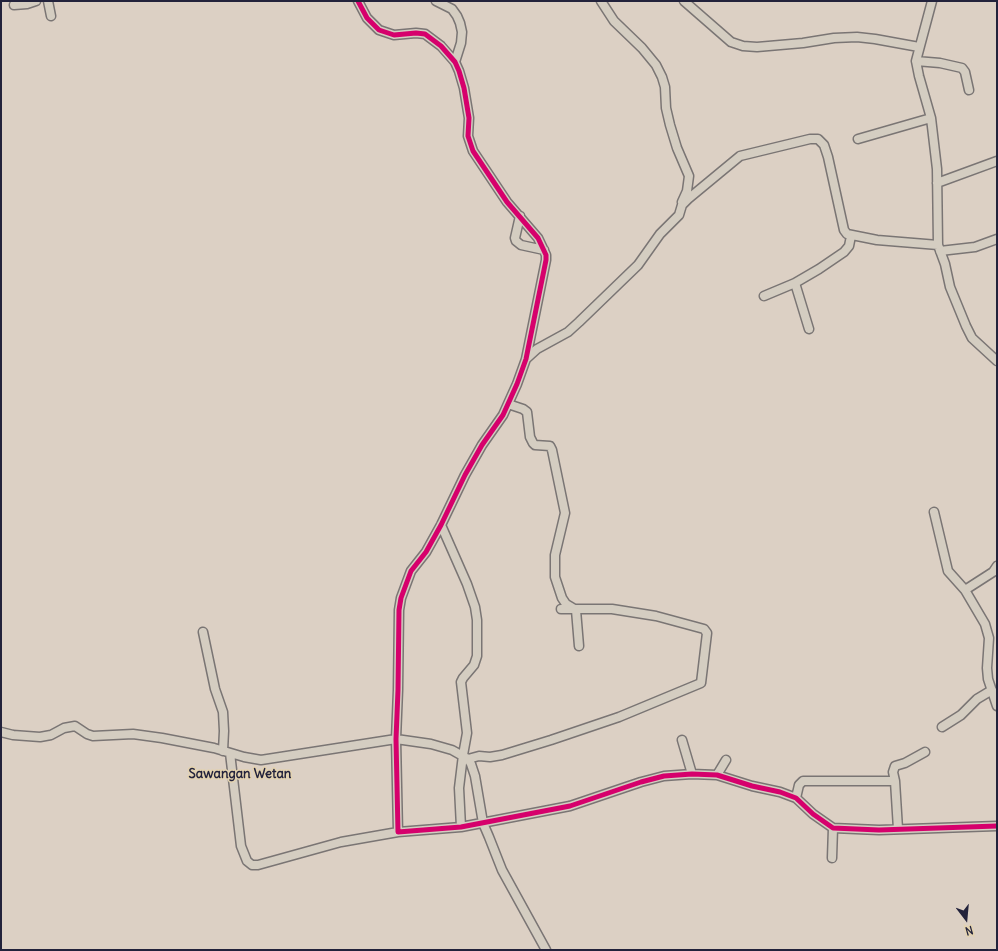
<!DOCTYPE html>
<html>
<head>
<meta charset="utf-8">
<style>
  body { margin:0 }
  #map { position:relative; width:998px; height:951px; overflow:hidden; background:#dcd0c4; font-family:Delius,sans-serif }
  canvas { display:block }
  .frame { position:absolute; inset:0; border:2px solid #22223b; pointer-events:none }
  .north { position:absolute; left:946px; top:899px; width:40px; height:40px; -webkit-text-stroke:3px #e3d2af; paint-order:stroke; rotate:164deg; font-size:11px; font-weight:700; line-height:16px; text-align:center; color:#22223b }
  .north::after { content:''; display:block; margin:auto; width:14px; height:18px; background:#22223b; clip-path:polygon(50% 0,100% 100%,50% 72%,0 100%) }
</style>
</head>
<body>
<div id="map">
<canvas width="998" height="951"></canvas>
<div class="frame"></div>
<div class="north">N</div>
</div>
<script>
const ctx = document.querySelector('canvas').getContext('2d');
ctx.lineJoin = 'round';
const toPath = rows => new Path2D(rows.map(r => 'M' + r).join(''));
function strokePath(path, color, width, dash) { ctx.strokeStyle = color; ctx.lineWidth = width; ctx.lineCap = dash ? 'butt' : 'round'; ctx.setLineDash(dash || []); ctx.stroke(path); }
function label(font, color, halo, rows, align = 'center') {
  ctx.font = font + ' Delius,sans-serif'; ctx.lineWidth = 3; ctx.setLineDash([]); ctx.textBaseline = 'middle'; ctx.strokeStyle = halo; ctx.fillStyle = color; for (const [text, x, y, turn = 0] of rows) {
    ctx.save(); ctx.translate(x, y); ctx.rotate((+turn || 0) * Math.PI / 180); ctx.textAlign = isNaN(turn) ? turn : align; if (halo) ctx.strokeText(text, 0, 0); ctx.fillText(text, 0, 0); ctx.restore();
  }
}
const minor = toPath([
  [48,1,51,16],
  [358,1,367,18,379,30,394,35,416,33,425,34,441,46,455,62,459,71,464,88,469,118,468,136,473,151,507,202,538,238,546,255,546,260,526,359,517,384,503,415,482,445,465,475,441,525,426,552,411,571,401,598,399,610,398,690,396,739,398,832,461,827,570,806,641,782,664,776,692,774,717,775,752,786,780,792,796,798,813,814,833,828,879,830,997,826],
  [436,1,452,9,457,16,460,23,462,32,461,43,455,62],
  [601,1,614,21,642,48,656,65,662,77,665,87,666,108,670,125,677,148,689,176,687,191,682,202],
  [684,1,731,42,743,46,757,47,803,43,834,38,857,37,875,39,919,47],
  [14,5,27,4,36,1],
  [916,61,940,63,962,68,965,72,969,90],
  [858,139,931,118],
  [937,183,997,161],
  [520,216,515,238,516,241,521,245,544,250],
  [938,245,945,264,950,287,966,326,972,338,997,361],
  [940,251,975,247,997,239],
  [764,296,795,283],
  [809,329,795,283,819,269,844,252,849,246,851,236],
  [526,359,537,349,568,332,579,322,638,265,660,234,679,215,682,205,688,199,740,156,810,139,818,139,824,145,828,157,844,230,847,234,877,240,938,245,937,169,931,118,919,76,916,61,932,1],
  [508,404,523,409,527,412,530,437,533,443,535,445,550,446,552,450,565,513,555,555,555,577,562,598,566,604,576,610,579,646],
  [934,512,948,571,965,590,985,624,989,638,987,668,988,679,997,706],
  [441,525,467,584,475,607,477,620,477,656,474,665,463,678,461,682,467,733,463,755,459,788,461,827],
  [965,590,993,572,997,566],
  [203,632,215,689,223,712,224,731,223,751],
  [942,727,961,715,977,699,992,690],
  [1,732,13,735,40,737,51,735,64,728,75,726,87,734,93,736,133,734,162,738,214,748,244,757,261,760,396,739,431,744,452,750,468,759,471,764,475,776,483,823,489,837,502,870,546,950],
  [682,740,692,774],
  [230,753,241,846,247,861,252,865,258,865,341,842,398,832],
  [468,759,479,756,490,757,502,755,551,740,619,717,701,683,707,633,704,629,656,616,612,609,561,609],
  [717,775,726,760],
  [796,798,799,785,803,781,895,781],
  [898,829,895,781,893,772,895,766,905,763,925,752],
  [832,858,833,828]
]);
const cycleway = toPath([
  [358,1,367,18,379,30,394,35,416,33,425,34,441,46,455,62,459,71,464,88,469,118,468,136,473,151,507,202,538,238,546,255,546,260,526,359,517,384,503,415,482,445,465,475,441,525,426,552,411,571,401,598,399,610,398,690,396,739,398,832,461,827,570,806,641,782,664,776,692,774,717,775,752,786,780,792,796,798,813,814,833,828,879,830,997,826]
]);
const quarterNames = [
  ["Sawangan Wetan",240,774]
];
strokePath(minor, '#7a7574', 11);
strokePath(minor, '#d4cdc1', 8);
strokePath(cycleway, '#d6006c', 5);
label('bold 13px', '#22223b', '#e3d2af', quarterNames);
</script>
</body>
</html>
